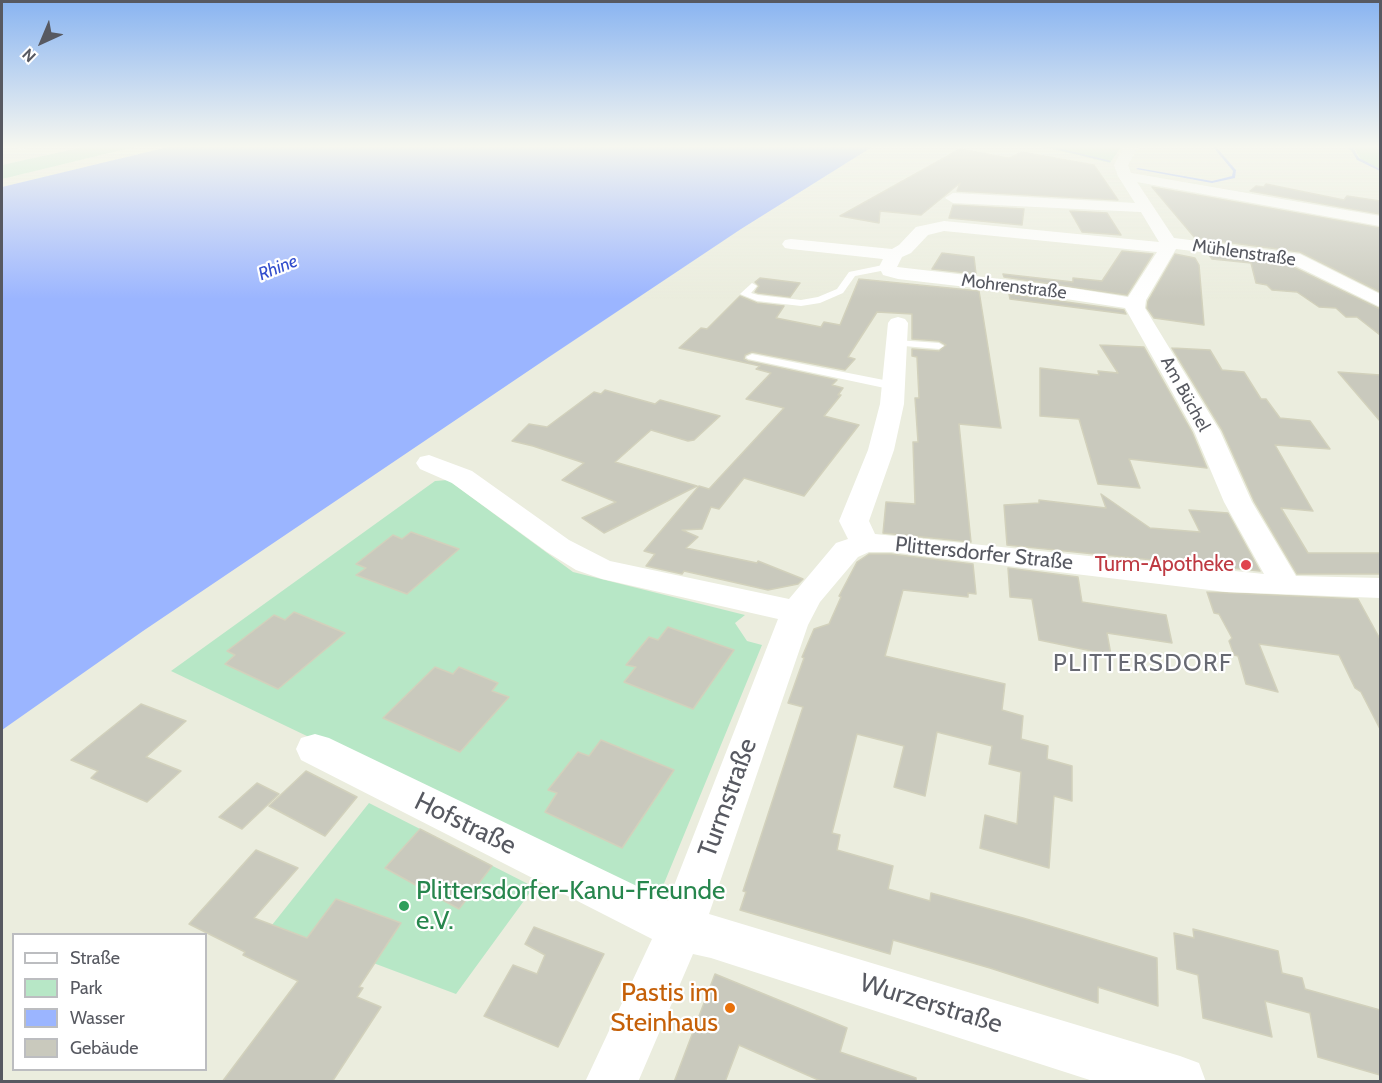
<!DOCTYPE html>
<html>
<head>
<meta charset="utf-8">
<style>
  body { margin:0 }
  #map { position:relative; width:1382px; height:1083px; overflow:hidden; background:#ebedde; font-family:Cabin,sans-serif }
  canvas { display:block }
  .frame { position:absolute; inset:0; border:3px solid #575961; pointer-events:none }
  .legend { position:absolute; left:12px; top:933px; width:195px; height:138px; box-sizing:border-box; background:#fff; border:2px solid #bcbdc0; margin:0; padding:8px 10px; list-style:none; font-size:18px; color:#575961 }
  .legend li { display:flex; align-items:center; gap:12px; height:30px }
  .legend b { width:30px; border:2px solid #bcbdc0 }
  .north { position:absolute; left:12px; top:12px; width:60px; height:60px; -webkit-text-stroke:4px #fff; paint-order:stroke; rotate:224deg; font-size:16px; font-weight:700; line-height:24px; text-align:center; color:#575961 }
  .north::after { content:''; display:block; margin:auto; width:21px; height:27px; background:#575961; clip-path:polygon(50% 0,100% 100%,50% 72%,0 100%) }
</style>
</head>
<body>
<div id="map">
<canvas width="1382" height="1083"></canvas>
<div class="frame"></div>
<ul class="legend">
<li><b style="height:8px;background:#fff"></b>Straße</li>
<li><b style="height:16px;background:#b7e7c6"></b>Park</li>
<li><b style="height:16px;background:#9bb5ff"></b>Wasser</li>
<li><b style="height:16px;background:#c9c9bd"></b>Gebäude</li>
</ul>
<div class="north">N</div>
</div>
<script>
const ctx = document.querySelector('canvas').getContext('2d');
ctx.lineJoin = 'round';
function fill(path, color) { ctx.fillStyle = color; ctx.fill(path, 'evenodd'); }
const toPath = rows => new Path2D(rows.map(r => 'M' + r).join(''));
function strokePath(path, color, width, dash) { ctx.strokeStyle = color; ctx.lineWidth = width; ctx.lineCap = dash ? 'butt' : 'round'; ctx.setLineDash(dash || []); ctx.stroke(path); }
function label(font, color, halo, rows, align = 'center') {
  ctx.font = font + ' Cabin,sans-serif'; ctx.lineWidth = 4.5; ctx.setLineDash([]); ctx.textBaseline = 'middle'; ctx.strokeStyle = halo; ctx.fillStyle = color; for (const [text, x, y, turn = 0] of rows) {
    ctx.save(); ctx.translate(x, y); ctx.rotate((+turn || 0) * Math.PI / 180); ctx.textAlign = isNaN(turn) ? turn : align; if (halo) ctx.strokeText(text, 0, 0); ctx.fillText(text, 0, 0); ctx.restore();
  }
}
const green = toPath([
  [83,147,134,147,2,179,2,165],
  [1044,147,1121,147,1110,163],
  [1350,147,1375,147,1380,150,1380,169,1361,160,1355,149],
  [448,480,573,572,745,615,735,623,747,641,762,645,656,903,171,671,435,481],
  [369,803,534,887,456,994,272,925]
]);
const water = toPath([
  [168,147,872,147,741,229,549,357,143,631,2,730,2,187]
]);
const stream = toPath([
  [1047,147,1054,147,1111,161,1109,162,1047,147],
  [1213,147,1216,147,1236,170,1235,178,1212,183,1136,169,1138,168,1212,181,1232,176,1233,171,1213,147],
  [1346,147,1353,148,1359,158,1380,169,1380,171,1357,160,1351,150,1346,147]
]);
const building = toPath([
  [960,149,1009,158,1022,152,1094,165,1118,200,957,191,960,183,921,215,880,211,879,223,840,216,960,149],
  [1266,184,1344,200,1347,196,1380,201,1380,214,1250,191,1256,186,1264,187,1266,184],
  [1152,187,1380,228,1380,292,1300,252,1195,238,1152,187],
  [953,205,1024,209,1022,225,949,218,953,205],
  [1070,211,1107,213,1121,235,1082,232,1070,211],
  [1122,251,1153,254,1127,295,1004,277,1003,274,1073,282,1073,278,1102,281,1122,251],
  [942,253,974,257,976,274,932,269,942,253],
  [1175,254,1195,258,1199,265,1204,325,1154,318,1147,308,1148,301,1175,254],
  [1209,255,1289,265,1380,309,1380,335,1357,317,1346,317,1336,308,1319,307,1297,292,1272,290,1267,285,1256,283,1251,263,1212,259,1209,255],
  [760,278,800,283,790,297,758,293,755,292,759,286,755,282,760,278],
  [859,279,979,291,1001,428,959,424,971,542,883,533,886,502,915,504,913,442,918,442,915,398,919,398,917,357,912,356,912,349,939,351,946,345,939,341,912,339,912,314,877,312,848,357,855,359,845,370,752,352,745,355,744,359,748,361,837,380,832,385,843,388,838,395,841,395,824,416,859,425,804,496,744,478,719,509,711,507,702,529,682,530,698,537,686,548,757,563,758,561,803,579,798,584,768,590,684,571,682,574,646,566,655,554,644,551,699,486,709,489,784,408,746,399,771,373,756,369,760,366,679,348,701,328,707,329,740,296,757,303,784,306,776,318,821,327,824,322,840,325,859,279],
  [1009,294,1124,310,1126,314,1010,299,1009,294],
  [1100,345,1144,347,1192,432,1207,468,1129,459,1140,488,1098,484,1079,419,1040,416,1040,368,1099,375,1098,371,1118,373,1100,345],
  [1172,348,1210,350,1222,370,1244,372,1261,399,1266,399,1280,418,1310,421,1330,449,1275,445,1313,511,1281,508,1308,553,1380,553,1380,574,1297,574,1254,501,1222,430,1172,348],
  [1338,372,1380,375,1380,421,1338,372],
  [605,390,655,404,660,400,720,416,694,440,688,441,651,430,615,462,697,486,604,533,582,518,616,502,562,480,584,463,533,446,512,441,529,424,547,427,594,392,601,394,605,390],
  [1101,494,1150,528,1200,532,1189,510,1228,513,1260,571,1007,545,1004,505,1039,503,1039,500,1106,508,1101,494],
  [411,532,459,549,407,594,356,575,366,568,356,564,393,535,402,539,411,532],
  [869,554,891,554,973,564,976,594,968,593,968,597,903,590,885,656,1005,684,1002,710,1023,716,1021,739,1048,746,1047,759,1072,766,1072,801,1054,796,1049,868,980,848,985,815,1017,824,1021,772,989,764,992,746,937,732,925,796,894,787,904,746,857,734,832,833,840,835,837,850,893,866,888,889,930,901,931,893,1023,918,1157,958,1158,1006,1098,987,1098,1003,990,968,893,940,890,954,740,910,746,892,743,891,803,707,788,703,804,658,802,657,814,629,829,624,841,597,839,596,857,562,869,554],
  [1008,568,1078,577,1082,602,1166,615,1172,643,1107,633,1111,655,1039,640,1032,599,1010,597,1008,568],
  [1207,592,1358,599,1380,639,1380,729,1361,692,1355,688,1339,655,1259,644,1278,692,1246,684,1238,656,1234,655,1229,641,1232,638,1219,614,1214,613,1207,592],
  [294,612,345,633,278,689,225,664,235,655,227,651,274,615,285,620,294,612],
  [668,627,734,650,693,709,624,682,636,667,626,665,649,637,658,640,668,627],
  [435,667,453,674,459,667,498,683,492,691,509,697,460,752,383,718,435,667],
  [141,704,186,721,146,757,181,771,147,802,91,778,98,771,71,760,141,704],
  [601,740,674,770,622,848,545,812,557,793,548,790,578,752,589,756,601,740],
  [306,771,357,797,325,836,269,806,306,771],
  [257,783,279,794,242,829,219,817,257,783],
  [420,829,492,866,459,909,385,868,420,829],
  [256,850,298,868,254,918,307,938,336,899,401,923,359,987,363,988,357,997,381,1007,332,1082,222,1082,298,981,243,955,245,952,189,924,256,850],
  [534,927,604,954,558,1047,484,1016,513,965,537,974,545,955,525,944,534,927],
  [1193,929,1278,951,1282,973,1302,978,1305,989,1380,1010,1380,1075,1318,1057,1310,1013,1265,1001,1272,1037,1203,1018,1198,975,1177,969,1174,933,1194,938,1193,929],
  [715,974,847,1028,840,1052,916,1078,916,1082,823,1082,739,1045,725,1082,674,1082,715,974]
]);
const lane = toPath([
  [15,147,26,147,26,148,23,150,15,147],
  [888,264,891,265,891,269,855,276,843,293,820,303,801,306,757,301,740,294,752,283,757,286,751,293,758,295,801,300,818,297,837,289,849,272,888,264],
  [896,340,939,343,944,346,939,349,892,345,891,343,896,340],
  [752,354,894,382,900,386,894,390,748,359,746,357,752,354]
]);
const street = toPath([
  [1124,147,1138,147,1128,165,1131,173,1380,216,1380,226,1137,182,1174,238,1300,254,1380,294,1380,307,1290,263,1176,249,1146,300,1145,308,1220,431,1252,502,1296,576,1380,578,1380,598,1226,592,891,552,869,552,858,557,820,602,808,625,709,914,1180,1056,1199,1063,1206,1082,1096,1082,711,958,693,954,638,1082,585,1082,652,939,301,760,296,749,301,738,315,734,329,738,668,901,778,619,602,579,576,570,547,552,452,483,420,469,416,463,420,457,429,455,472,471,569,540,610,561,789,599,836,543,848,539,839,521,868,450,880,404,888,323,891,319,898,317,905,319,908,323,904,404,894,450,869,521,875,534,1264,574,1224,502,1194,431,1125,308,1053,297,898,279,883,275,879,267,883,259,791,249,785,248,782,244,785,240,791,239,892,249,899,245,916,227,944,221,1159,242,1141,212,953,203,945,198,953,193,1135,203,1118,176,1114,165,1124,147],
  [944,231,1157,252,1128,297,1053,285,897,267,902,257,911,253,928,235,944,231]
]);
const markers = [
  [1246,565,6,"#e0444e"],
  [404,906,6,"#2e9e5b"],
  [730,1008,6,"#e8710a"]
];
const farStreetnames = [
  ["Mühlenstraße",1244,253,8],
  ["Mohrenstraße",1014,287,7],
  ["Am Büchel",1185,394,61]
];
const farWaternames = [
  ["Rhine",278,268,-22]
];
const streetNames = [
  ["Plittersdorfer Straße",984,554,6]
];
const healthNames = [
  ["Turm-Apotheke",1234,565]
];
const quarterNames = [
  ["PLITTERSDORF",1143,664]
];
const nearStreetnames = [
  ["Turmstraße",728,798,-70],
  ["Hofstraße",465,824,26],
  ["Wurzerstraße",931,1004,17]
];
const nearLeisurenames = [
  ["Plittersdorfer-Kanu-Freunde",416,891],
  ["e.V.",416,921]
];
const nearFoodnames = [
  ["Pastis im",718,993],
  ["Steinhaus",718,1023]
];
fill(green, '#b7e7c6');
fill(water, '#9bb5ff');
fill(stream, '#9bb5ff');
fill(building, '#c9c9bd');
strokePath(building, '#d2d1bc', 1.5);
fill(lane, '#fff');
fill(street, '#fff');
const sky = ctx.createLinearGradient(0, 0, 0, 299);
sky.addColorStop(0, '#89b4f1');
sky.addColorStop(0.49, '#f6f7f0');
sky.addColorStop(1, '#f6f7f000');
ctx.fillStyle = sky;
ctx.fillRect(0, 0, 1382, 299);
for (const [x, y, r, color] of markers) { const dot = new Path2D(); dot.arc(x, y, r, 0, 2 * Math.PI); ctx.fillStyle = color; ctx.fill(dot); strokePath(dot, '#fff', 2); }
label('18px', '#575961', '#fff', farStreetnames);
label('italic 18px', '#344fcd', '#fff', farWaternames);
label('21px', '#575961', '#fff', streetNames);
label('21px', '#be3a42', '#fff', healthNames, 'right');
ctx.letterSpacing = '1.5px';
label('24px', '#686a73', '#fff', quarterNames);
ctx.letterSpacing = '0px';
label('26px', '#575961', '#fff', nearStreetnames);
label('26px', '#27864d', '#fff', nearLeisurenames, 'left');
label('26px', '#c56008', '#fff', nearFoodnames, 'right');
</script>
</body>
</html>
